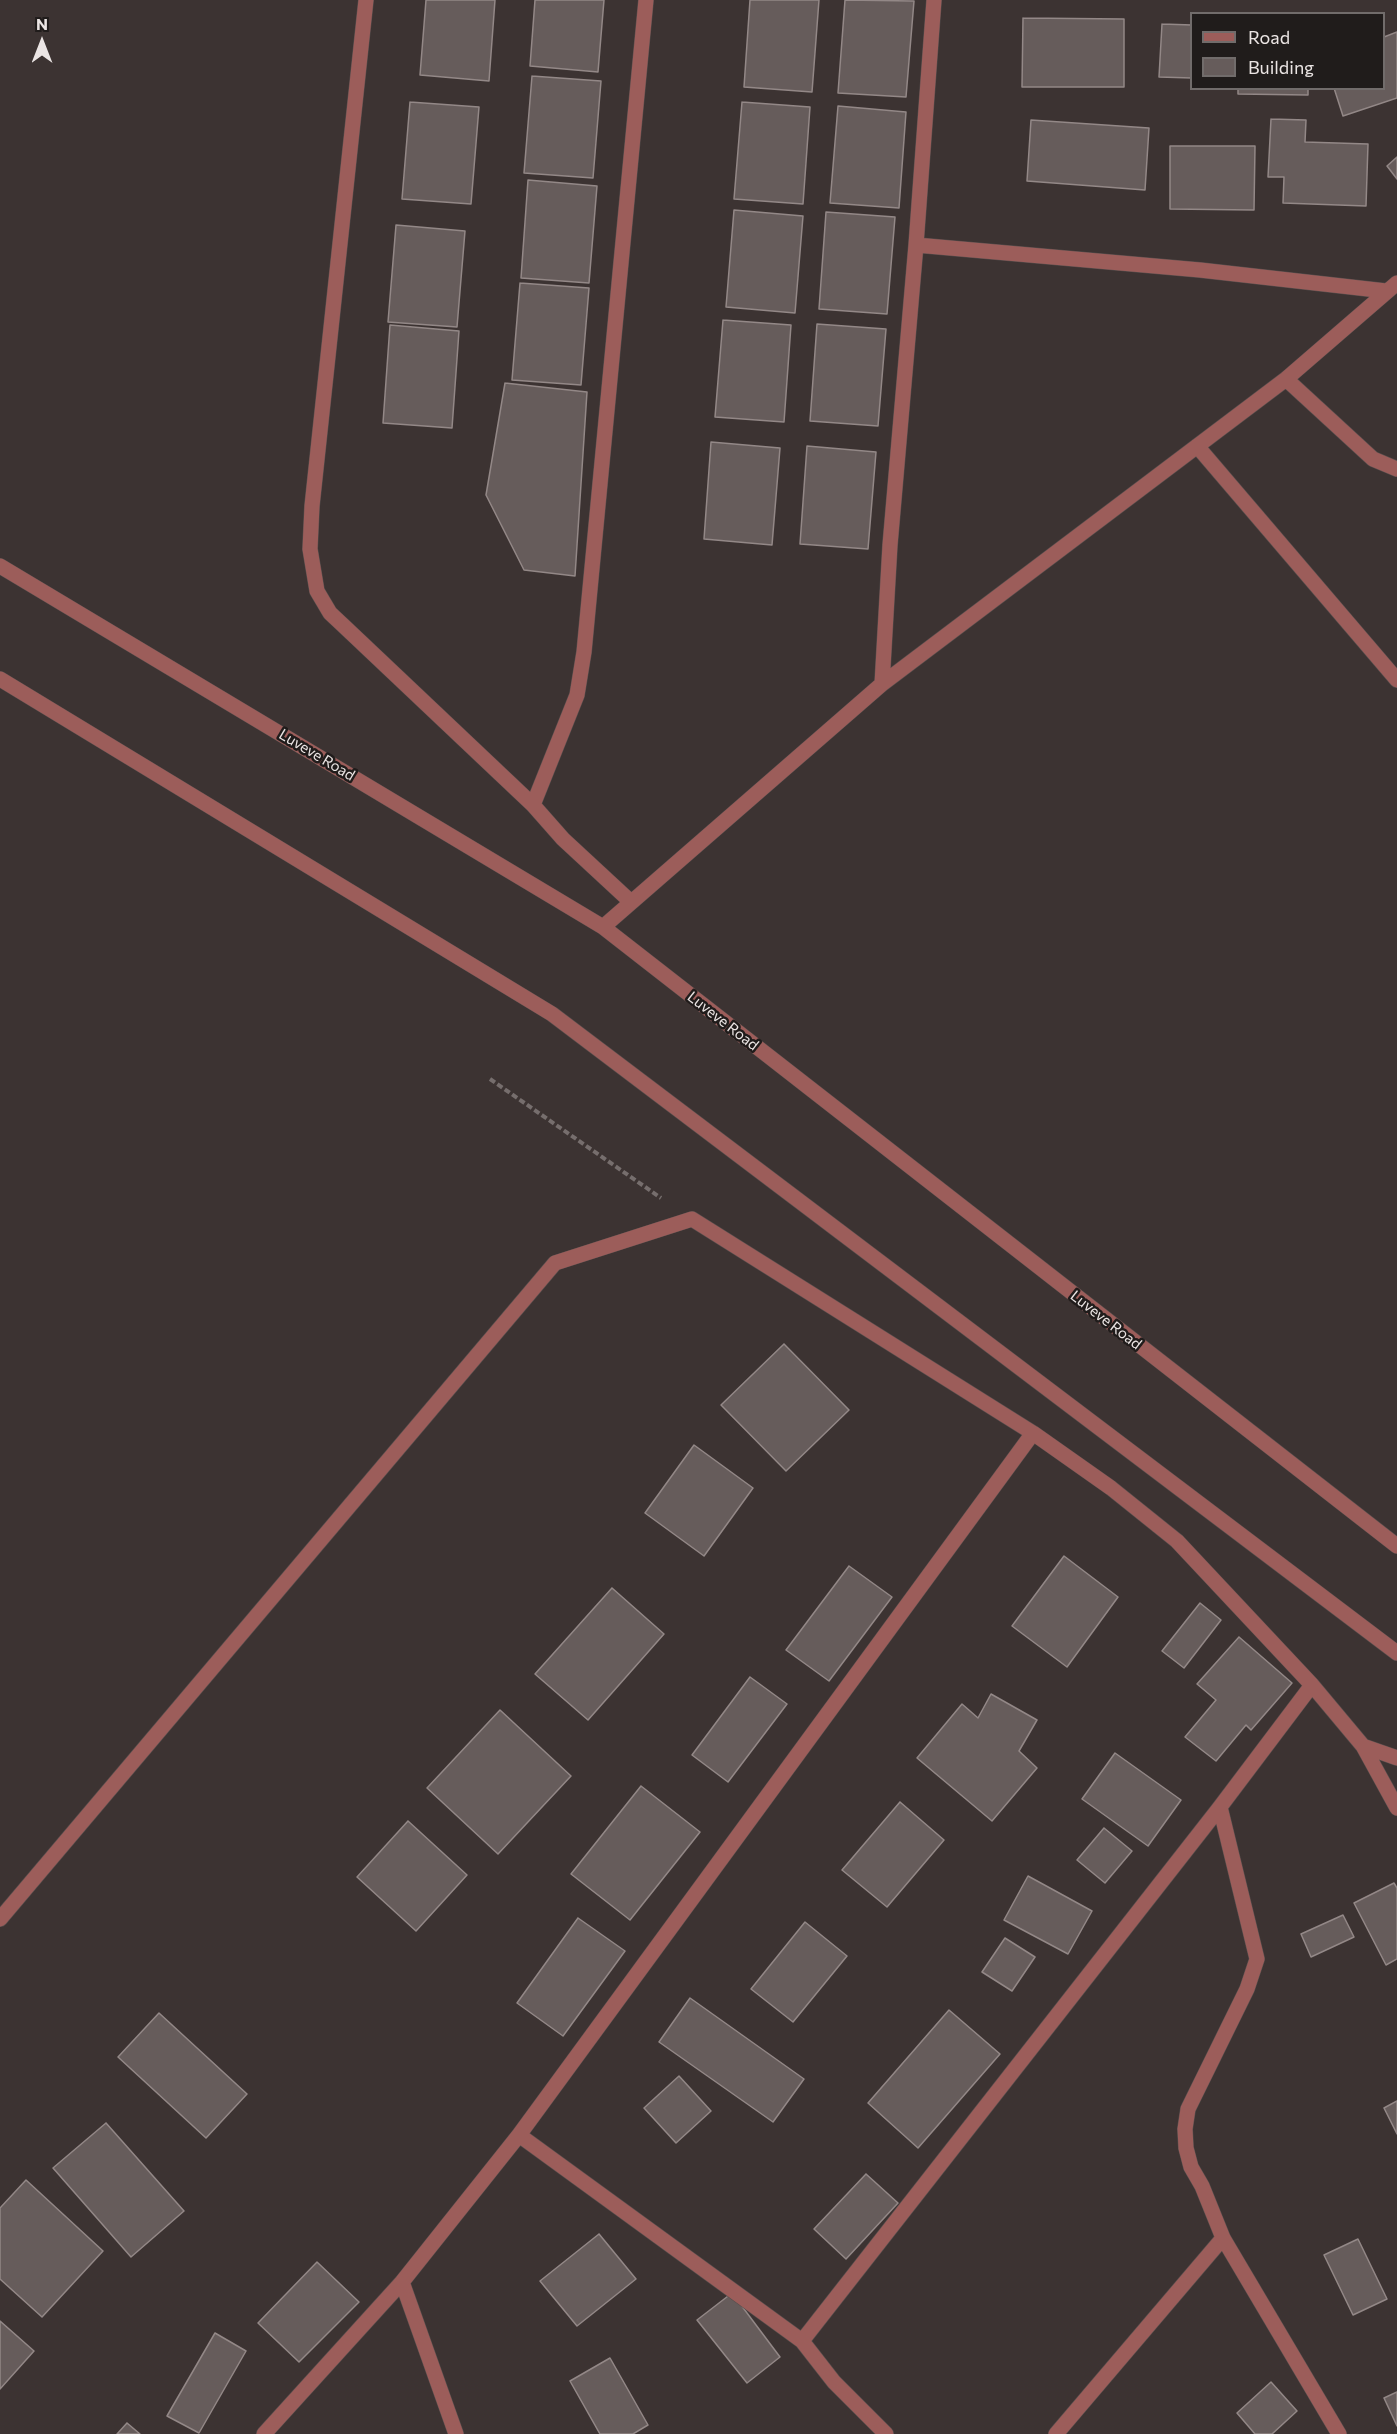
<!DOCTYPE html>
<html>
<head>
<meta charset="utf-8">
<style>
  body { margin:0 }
  #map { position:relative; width:1397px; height:2434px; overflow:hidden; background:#3c3332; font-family:Commissioner,sans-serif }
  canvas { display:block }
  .legend { position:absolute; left:1190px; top:12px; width:195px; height:78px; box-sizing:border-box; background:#201c1b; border:2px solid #716c6b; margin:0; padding:8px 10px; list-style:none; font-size:18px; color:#ebe5e4 }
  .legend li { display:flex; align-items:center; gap:12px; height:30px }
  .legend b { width:30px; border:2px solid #716c6b }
  .north { position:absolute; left:12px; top:12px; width:60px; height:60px; -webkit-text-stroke:4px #201c1b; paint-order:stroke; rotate:0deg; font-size:16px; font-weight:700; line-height:24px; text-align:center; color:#ebe5e4 }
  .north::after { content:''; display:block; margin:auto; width:21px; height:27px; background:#ebe5e4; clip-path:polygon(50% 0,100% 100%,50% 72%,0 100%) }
</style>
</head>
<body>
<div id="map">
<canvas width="1397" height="2434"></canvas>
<ul class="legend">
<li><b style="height:8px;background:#9c5d5a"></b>Road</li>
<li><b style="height:16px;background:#665c5b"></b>Building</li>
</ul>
<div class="north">N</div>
</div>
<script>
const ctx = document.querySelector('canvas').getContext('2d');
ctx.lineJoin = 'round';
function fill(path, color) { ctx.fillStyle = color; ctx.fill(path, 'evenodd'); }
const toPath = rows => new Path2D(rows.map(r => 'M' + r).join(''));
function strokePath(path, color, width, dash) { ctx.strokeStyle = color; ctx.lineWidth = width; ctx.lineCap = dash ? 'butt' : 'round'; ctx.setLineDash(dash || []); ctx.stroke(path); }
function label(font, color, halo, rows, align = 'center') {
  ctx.font = font + ' Commissioner,sans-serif'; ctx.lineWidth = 5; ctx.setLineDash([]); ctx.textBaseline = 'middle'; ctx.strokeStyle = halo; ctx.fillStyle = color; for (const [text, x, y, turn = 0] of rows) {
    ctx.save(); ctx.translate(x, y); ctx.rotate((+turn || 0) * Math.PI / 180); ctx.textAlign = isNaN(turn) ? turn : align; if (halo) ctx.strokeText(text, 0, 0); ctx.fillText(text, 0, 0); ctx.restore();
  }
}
const building = toPath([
  [426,0,495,0,489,81,420,75,426,0],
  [535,0,604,0,598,72,530,66,535,0],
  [750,0,819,0,812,92,744,87,750,0],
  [845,0,914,1,906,97,838,93,845,0],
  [1023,18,1124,19,1124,87,1022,87,1023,18],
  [1162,24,1192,25,1192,78,1159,77,1162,24],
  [1397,32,1397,98,1343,116,1334,88,1384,88,1384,37,1397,32],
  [532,76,601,81,593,178,524,173,532,76],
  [1238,88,1308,88,1308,95,1238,94,1238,88],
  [410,102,479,107,471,204,402,199,410,102],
  [742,102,810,107,803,204,734,199,742,102],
  [838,106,906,112,899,208,830,203,838,106],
  [1271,119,1306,120,1305,142,1368,144,1366,206,1283,203,1284,177,1268,177,1271,119],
  [1031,120,1149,128,1145,190,1027,181,1031,120],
  [1170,146,1255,146,1254,210,1170,209,1170,146],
  [1397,157,1397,179,1387,166,1397,157],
  [528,180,597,186,589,283,521,278,528,180],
  [734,210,803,216,795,313,726,307,734,210],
  [826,212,895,217,887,314,819,309,826,212],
  [396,225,465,231,457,327,388,322,396,225],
  [520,283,589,288,581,385,512,380,520,283],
  [723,320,791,325,784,422,715,417,723,320],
  [817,324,886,329,878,426,810,421,817,324],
  [390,325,459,331,452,428,383,423,390,325],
  [505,383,587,392,575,576,524,570,486,495,505,383],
  [711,442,780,448,772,545,704,539,711,442],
  [807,446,876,452,868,549,800,544,807,446],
  [784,1344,849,1410,786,1471,721,1405,784,1344],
  [694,1445,753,1488,704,1556,645,1513,694,1445],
  [1064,1556,1118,1597,1067,1667,1012,1626,1064,1556],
  [849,1566,892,1597,829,1681,786,1650,849,1566],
  [612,1588,664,1634,588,1720,535,1674,612,1588],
  [1200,1603,1221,1620,1184,1668,1162,1651,1200,1603],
  [1239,1637,1292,1683,1251,1730,1246,1725,1216,1761,1185,1737,1216,1700,1197,1684,1239,1637],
  [750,1677,787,1704,728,1782,692,1755,750,1677],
  [991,1694,1037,1720,1019,1751,1037,1768,992,1821,917,1758,962,1704,978,1718,991,1694],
  [500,1710,571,1776,498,1854,427,1788,500,1710],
  [1115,1753,1181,1800,1148,1846,1082,1799,1115,1753],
  [641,1786,700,1832,630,1920,571,1874,641,1786],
  [900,1802,944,1840,887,1907,842,1870,900,1802],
  [408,1821,467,1875,416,1931,357,1877,408,1821],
  [1104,1828,1132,1851,1105,1883,1077,1860,1104,1828],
  [1028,1876,1092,1911,1068,1954,1004,1920,1028,1876],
  [1394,1883,1397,1888,1397,1959,1386,1965,1354,1903,1394,1883],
  [1343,1915,1354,1937,1311,1957,1301,1934,1343,1915],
  [578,1918,625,1951,563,2036,517,2003,578,1918],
  [805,1922,847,1956,793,2022,751,1989,805,1922],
  [1005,1938,1035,1957,1012,1991,982,1972,1005,1938],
  [690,1998,804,2079,773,2122,659,2042,690,1998],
  [949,2010,1000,2054,918,2148,868,2103,949,2010],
  [159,2013,247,2094,206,2138,118,2057,159,2013],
  [679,2076,711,2111,676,2143,644,2108,679,2076],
  [1397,2101,1397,2134,1384,2108,1397,2101],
  [106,2123,184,2211,131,2257,53,2168,106,2123],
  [866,2174,898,2203,846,2259,814,2229,866,2174],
  [26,2180,103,2251,42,2317,0,2279,0,2208,26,2180],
  [599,2234,636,2279,577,2326,540,2281,599,2234],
  [1358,2239,1387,2299,1353,2315,1324,2255,1358,2239],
  [317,2262,359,2302,299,2362,258,2323,317,2262],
  [732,2293,780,2357,747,2383,697,2320,732,2293],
  [0,2321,34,2351,0,2389,0,2321],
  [215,2333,246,2351,199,2433,167,2416,215,2333],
  [610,2358,648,2425,633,2434,600,2434,570,2381,610,2358],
  [1271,2382,1297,2411,1272,2434,1255,2434,1237,2413,1271,2382],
  [1397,2392,1397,2426,1384,2398,1397,2392],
  [127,2423,140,2434,117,2434,127,2423]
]);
const path = toPath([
  [490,1079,661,1198]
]);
const minor = toPath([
  [366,0,312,506,310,549,317,591,330,613,347,629,533,805,563,839,631,902],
  [916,245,1200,270,1386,291],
  [1286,379,1373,459,1397,469],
  [1197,446,1397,680],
  [0,566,603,927,1397,1546],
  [0,679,552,1014,1397,1653],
  [882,684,890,545,916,245,934,0],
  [533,805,577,695,584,652,646,0],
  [603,927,882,684,1286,379,1397,283],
  [1363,1746,1397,1758],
  [1220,1807,1257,1959,1247,1989,1188,2109,1185,2129,1186,2148,1191,2167,1202,2186,1223,2238,1339,2434],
  [0,1919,555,1263,692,1219,1033,1433,1111,1488,1177,1541,1312,1685,1363,1746,1397,1808],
  [519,2135,802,2341,1220,1807,1312,1685],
  [402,2282,456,2434],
  [802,2341,834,2382,886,2434],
  [264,2434,402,2282,519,2135,1033,1433],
  [1056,2434,1223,2238]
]);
const streetNames = [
  ["Luveve Road",317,755,31],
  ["Luveve Road",723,1021,38],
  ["Luveve Road",1106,1320,38]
];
fill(building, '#665c5b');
strokePath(building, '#938887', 1.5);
strokePath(minor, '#584f4e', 16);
strokePath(path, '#766e6d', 4, [6, 3]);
strokePath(minor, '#9c5d5a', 15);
label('15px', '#ebe5e4', '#201c1b', streetNames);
</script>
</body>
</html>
